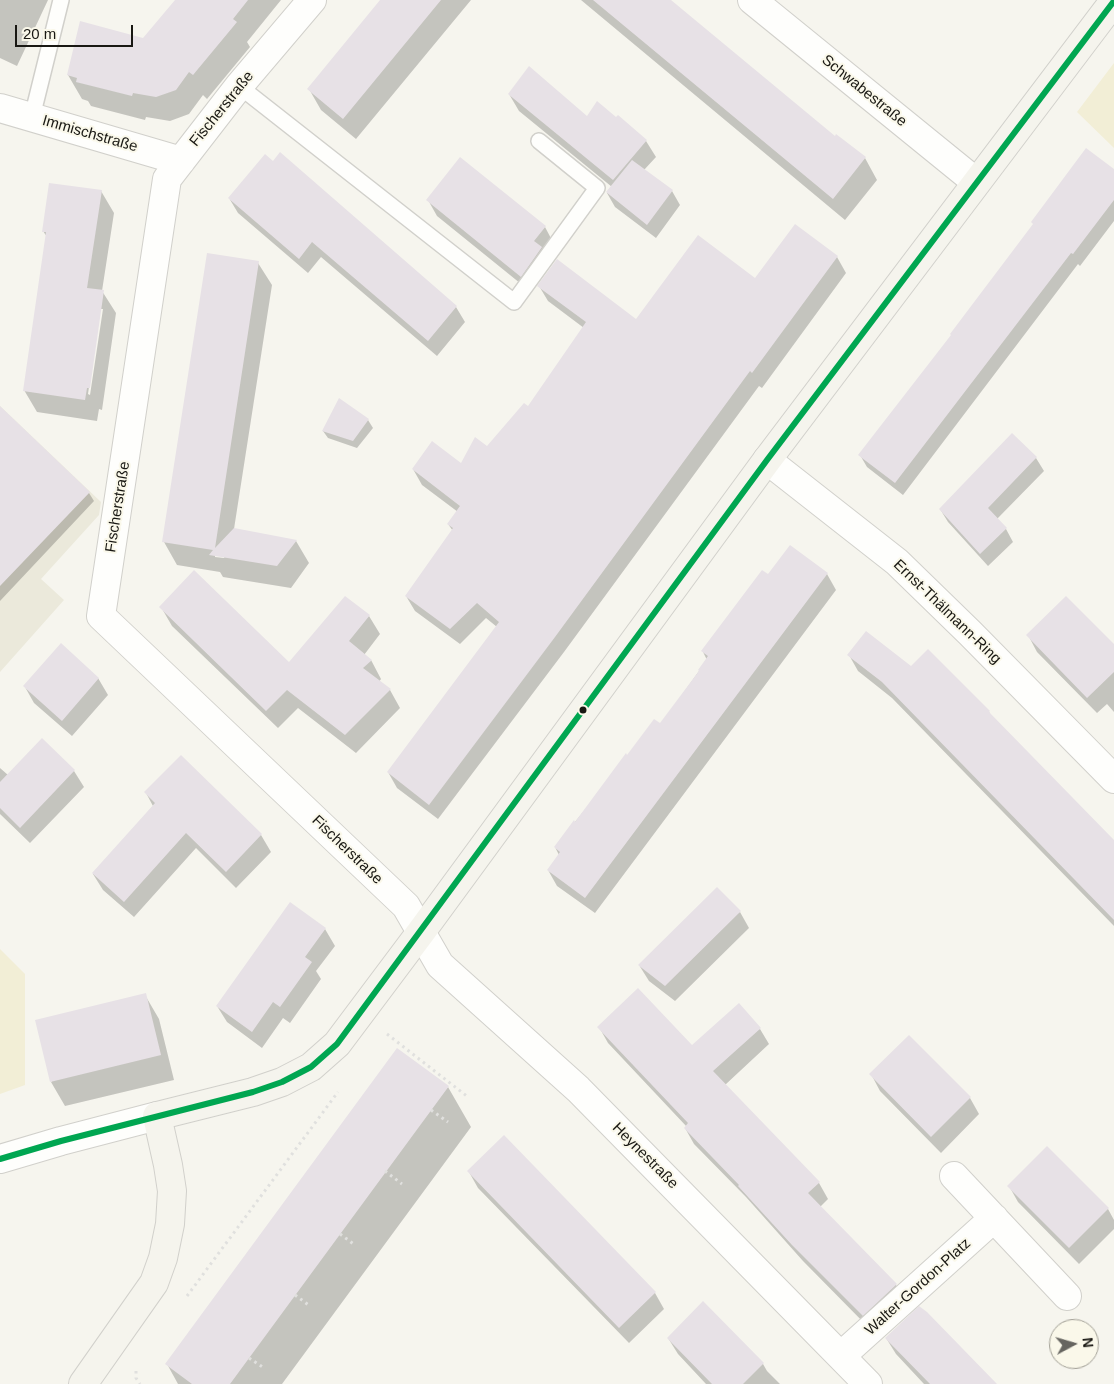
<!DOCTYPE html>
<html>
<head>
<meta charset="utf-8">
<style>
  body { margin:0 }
  #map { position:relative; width:1114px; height:1384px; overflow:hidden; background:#f6f5ee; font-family:Arial,sans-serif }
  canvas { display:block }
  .north { position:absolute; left:1049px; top:1319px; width:50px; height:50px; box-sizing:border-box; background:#faf8ea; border:1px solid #a09e94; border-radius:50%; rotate:84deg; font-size:14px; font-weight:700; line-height:20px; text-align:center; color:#191813 }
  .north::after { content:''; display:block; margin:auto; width:18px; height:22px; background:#666560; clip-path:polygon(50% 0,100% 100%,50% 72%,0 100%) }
  .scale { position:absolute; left:15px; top:25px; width:118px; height:22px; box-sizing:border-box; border:2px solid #191813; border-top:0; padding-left:6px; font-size:15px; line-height:18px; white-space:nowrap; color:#191813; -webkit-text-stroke:4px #faf8ea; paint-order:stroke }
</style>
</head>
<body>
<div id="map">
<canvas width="1114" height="1384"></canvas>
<div class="north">N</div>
<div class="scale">20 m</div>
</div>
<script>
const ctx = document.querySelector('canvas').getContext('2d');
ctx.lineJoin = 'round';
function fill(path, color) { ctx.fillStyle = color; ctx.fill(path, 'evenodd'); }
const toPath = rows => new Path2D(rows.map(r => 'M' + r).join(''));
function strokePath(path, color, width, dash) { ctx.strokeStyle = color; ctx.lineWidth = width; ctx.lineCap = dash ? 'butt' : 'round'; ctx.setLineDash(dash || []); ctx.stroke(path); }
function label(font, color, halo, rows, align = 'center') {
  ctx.font = font + ' Arial,sans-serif'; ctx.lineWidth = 4; ctx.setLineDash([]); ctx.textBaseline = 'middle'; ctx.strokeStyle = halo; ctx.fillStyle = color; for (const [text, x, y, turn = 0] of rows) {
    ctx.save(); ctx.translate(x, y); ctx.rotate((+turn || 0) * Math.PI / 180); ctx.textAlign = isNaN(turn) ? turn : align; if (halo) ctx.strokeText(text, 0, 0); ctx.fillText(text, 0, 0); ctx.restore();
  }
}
const built = toPath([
  [0,406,101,502,99,515,41,579,64,600,0,672]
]);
const green = toPath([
  [1114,63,1114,148,1077,112],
  [0,949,25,974,25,1085,0,1094]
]);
const shadow = toPath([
  [0,0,48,0,17,66,0,58],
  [177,0,281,0,247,42,250,47,207,99,203,95,189,114,170,121,146,117,145,120,91,106,88,101,82,99,68,75,143,39],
  [382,0,471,0,356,139,321,110,309,89],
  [581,0,669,0,835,137,865,158,877,180,845,220],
  [509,94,587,117,646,141,656,157,644,170,672,191,680,205,656,238,615,207,607,193,612,187,519,111],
  [1114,170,1114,221,1080,266,1078,264,903,495,867,467,860,455],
  [101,191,114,213,102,291,116,313,102,410,99,409,97,421,37,412,24,390,47,237,43,231],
  [100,309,103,309,90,395,88,394],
  [229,198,343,211,456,307,465,322,437,356,321,257,308,273,238,213],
  [428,200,545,227,554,244,545,255,551,265,531,292,437,216],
  [795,226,837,257,846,273,762,388,759,386,564,652,438,819,397,788,388,772,497,627,486,618,460,644,415,611,406,596,453,531,448,524,458,512,422,485,413,469,462,465,487,448,529,408,584,328,548,301,539,286,636,320,755,279],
  [258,263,272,285,234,529,296,541,309,563,291,588,223,577,220,572,177,565,164,542],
  [215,554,225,556,224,558,215,557],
  [0,408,89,493,94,501,0,601],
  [368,420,373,428,357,448,328,438,323,431],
  [1012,435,1036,458,1044,471,997,519,1006,529,1013,542,988,566,948,522,940,509],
  [827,574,836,590,595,913,557,886,548,870,559,855,555,847,627,757,660,725,707,660,703,652,768,576],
  [346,598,369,616,380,634,364,655,371,660,381,679,379,682,390,690,400,708,356,753,298,708,278,728,172,626,161,607,289,663],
  [1028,635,1114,645,1114,712,1107,704,1097,713,1037,652],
  [849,655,911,668,989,712,992,717,1114,842,1114,926,892,698,858,671],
  [98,678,108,695,72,736,34,703,25,687],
  [181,757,261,835,271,852,236,888,196,848,134,917,103,890,93,874,153,806,146,793],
  [0,768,8,775,74,771,84,787,30,843,0,814],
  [740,912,749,928,675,1001,649,981,639,965],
  [325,929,335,946,316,971,321,979,290,1023,283,1018,262,1048,227,1022,217,1006],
  [145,995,159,1019,174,1080,65,1106,51,1082],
  [599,1027,692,1047,760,1029,769,1044,725,1085,819,1183,828,1199,820,1207,896,1285,906,1301,872,1331,803,1261,746,1197,694,1144,685,1128,687,1127,608,1043],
  [871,1074,970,1098,979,1114,941,1153,880,1091],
  [448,1087,471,1127,282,1384,178,1384,167,1364],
  [469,1172,655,1293,664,1309,629,1343,478,1188],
  [1009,1186,1108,1209,1114,1220,1114,1229,1079,1264,1018,1202],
  [703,1303,763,1364,767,1371,780,1384,706,1384,678,1354,668,1338],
  [886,1338,993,1384,924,1384,896,1354]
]);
const building = toPath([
  [175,0,248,0,233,19,237,22,193,75,189,72,176,90,156,97,133,93,132,96,76,82,77,78,67,75,80,21,143,38],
  [380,0,441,0,343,119,307,89],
  [593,0,671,0,835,136,836,134,866,157,833,199],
  [529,66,587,116,597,101,616,117,618,115,647,140,613,180,508,94],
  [1086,148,1114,169,1114,200,1073,254,1071,253,895,483,858,455,951,335,950,334,1033,224,1031,222],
  [280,152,457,306,428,341,312,242,299,259,228,198,265,154,273,161],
  [460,157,546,226,534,241,542,247,521,277,426,200],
  [632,160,673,190,647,225,606,192],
  [49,183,102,190,87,288,104,290,90,388,87,388,85,400,23,391,46,232,42,232],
  [795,224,838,256,752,373,750,371,555,637,429,805,387,772,499,622,477,603,450,629,405,596,453,528,447,524,460,506,412,469,432,441,461,463,475,437,487,446,524,403,528,406,586,322,537,286,557,259,636,319,698,235,755,278],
  [207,253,259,261,215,548,234,528,297,540,277,566,209,555,213,550,162,542],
  [339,398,369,419,353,441,322,431],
  [0,406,90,492,0,586],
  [1012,433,1037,457,988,508,1007,528,980,554,939,509],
  [790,545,828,573,585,898,547,870,560,852,554,847,574,820,575,822,626,753,627,755,654,719,660,723,699,671,698,670,708,656,701,651,762,570,768,574],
  [194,570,289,662,345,596,370,615,349,641,372,660,363,668,391,689,345,735,287,690,266,711,159,607],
  [1066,596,1114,644,1114,672,1087,698,1026,635],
  [866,631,911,666,928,649,990,711,989,712,1114,840,1114,920,882,682,847,655],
  [61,643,99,678,62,721,23,686],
  [42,738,75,770,20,828,0,808,0,782],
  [181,755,262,834,226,872,186,833,124,902,92,873,155,803,144,792],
  [717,887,741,911,665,986,638,965],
  [290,902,326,928,305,957,312,962,280,1007,273,1002,252,1032,216,1006],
  [638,988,692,1045,739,1003,761,1028,713,1071,820,1182,808,1193,897,1284,863,1316,792,1245,738,1186,739,1185,684,1128,688,1123,597,1027],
  [146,993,161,1055,50,1082,35,1020],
  [909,1035,971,1097,931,1137,869,1074],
  [397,1048,449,1086,230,1384,192,1384,165,1364],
  [504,1135,656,1292,619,1328,467,1171],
  [1047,1146,1109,1208,1069,1248,1007,1186],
  [703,1301,764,1363,743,1384,712,1384,667,1338],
  [919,1306,927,1312,997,1384,930,1384,885,1338]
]);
const path = toPath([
  [387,1034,468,1097],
  [431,1110,448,1122],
  [385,1171,402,1184],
  [340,1234,355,1245],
  [295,1295,310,1306],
  [187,1296,338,1092],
  [249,1358,264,1368],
  [136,1371,136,1378,140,1384]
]);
const service = toPath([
  [239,86,514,302,597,188,539,141],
  [32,117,61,0]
]);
const minor = toPath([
  [312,0,239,86,167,179,101,616,406,906,440,965,578,1089,868,1384],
  [752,0,976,182],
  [0,108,181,161],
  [767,460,897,562,970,633,1114,779],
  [954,1176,1067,1296],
  [841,1356,994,1218]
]);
const tertiary = toPath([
  [0,1159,61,1141,157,1116]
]);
const secondary = toPath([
  [83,1384,154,1283,163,1258,170,1224,172,1191,168,1165,157,1116,253,1092,282,1082,311,1067,337,1044,421,932,767,460,1114,1]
]);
const bus1 = toPath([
  [0,1159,61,1141,253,1092,282,1082,311,1067,337,1044,767,460,1114,1]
]);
const markers = [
  [583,710,4.5,"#191813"]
];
const streetNames = [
  ["Schwabestraße",864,91,39],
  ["Fischerstraße",222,109,-51],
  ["Immischstraße",90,134,16],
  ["Fischerstraße",118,507,-81],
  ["Ernst-Thälmann-Ring",947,612,44],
  ["Fischerstraße",347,850,44],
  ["Heynestraße",645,1156,45],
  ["Walter-Gordon-Platz",918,1287,-42]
];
fill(built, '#ebe9db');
fill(green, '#f2eed6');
fill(shadow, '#0003');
fill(building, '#e7e1e6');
strokePath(service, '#d1d0cb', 18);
strokePath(minor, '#d1d0cb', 30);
strokePath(tertiary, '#d1d0cb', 30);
strokePath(secondary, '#d1d0cb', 30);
strokePath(path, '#e0e0de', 3, [2.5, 4]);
strokePath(service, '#fefefc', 15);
strokePath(minor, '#fefefc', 28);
strokePath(tertiary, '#fefefc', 28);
strokePath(secondary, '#f5f4ed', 28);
strokePath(bus1, '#00a651', 6);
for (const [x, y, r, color] of markers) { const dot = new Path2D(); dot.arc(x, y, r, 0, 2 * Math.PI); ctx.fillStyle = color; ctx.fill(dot); strokePath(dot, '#faf8ea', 2); }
label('15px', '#191813', '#faf8ea', streetNames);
</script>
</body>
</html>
